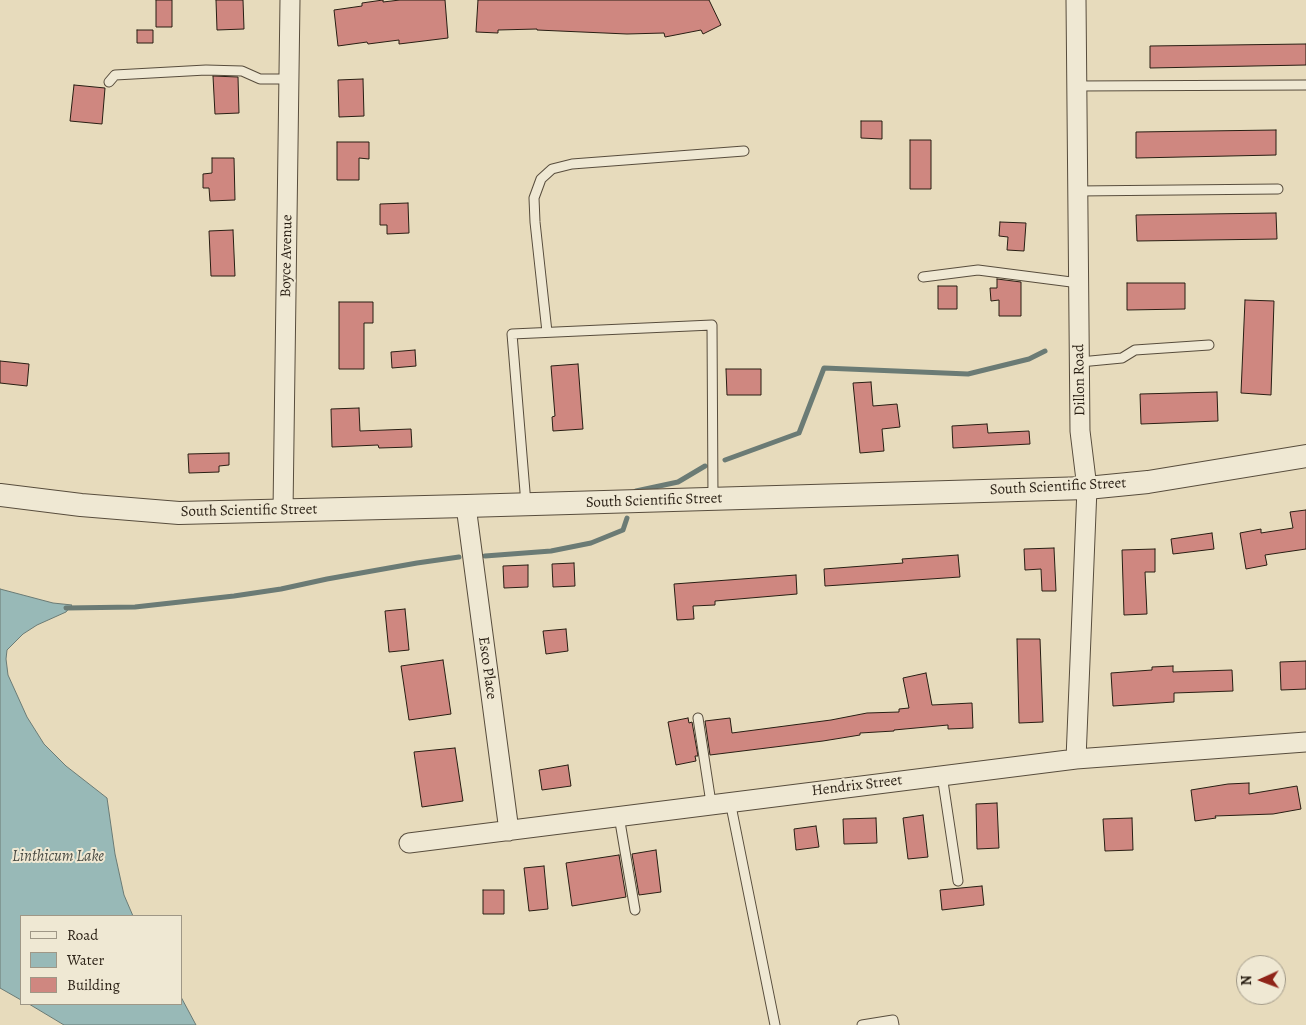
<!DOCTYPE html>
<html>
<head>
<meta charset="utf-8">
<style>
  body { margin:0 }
  #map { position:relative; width:1306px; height:1025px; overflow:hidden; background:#e7dbbc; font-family:Alegreya,serif }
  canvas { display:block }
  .legend { position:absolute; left:20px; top:915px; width:162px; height:90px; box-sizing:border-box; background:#efe8d3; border:1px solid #9f9786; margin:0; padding:6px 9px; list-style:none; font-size:15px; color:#281e13 }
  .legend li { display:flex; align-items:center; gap:10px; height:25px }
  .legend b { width:25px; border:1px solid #9f9786 }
  .north { position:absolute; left:1236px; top:955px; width:50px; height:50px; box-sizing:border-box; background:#efe8d3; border:1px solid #9f9786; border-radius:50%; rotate:268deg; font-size:14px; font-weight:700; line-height:20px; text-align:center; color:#281e13 }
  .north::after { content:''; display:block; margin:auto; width:18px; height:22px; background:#8f2418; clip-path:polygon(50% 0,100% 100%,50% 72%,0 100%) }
</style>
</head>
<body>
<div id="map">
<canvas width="1306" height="1025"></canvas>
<ul class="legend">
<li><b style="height:6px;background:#efe8d3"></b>Road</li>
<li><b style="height:14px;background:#98b9b7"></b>Water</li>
<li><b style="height:14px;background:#cf8780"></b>Building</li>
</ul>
<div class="north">N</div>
</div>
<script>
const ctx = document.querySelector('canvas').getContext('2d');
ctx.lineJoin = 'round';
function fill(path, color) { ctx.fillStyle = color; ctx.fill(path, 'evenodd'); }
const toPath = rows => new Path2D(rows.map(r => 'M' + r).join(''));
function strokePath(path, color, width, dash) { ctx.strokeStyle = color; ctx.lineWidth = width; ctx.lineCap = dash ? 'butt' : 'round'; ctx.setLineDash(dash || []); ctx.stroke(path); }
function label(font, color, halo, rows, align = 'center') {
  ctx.font = font + ' Alegreya,serif'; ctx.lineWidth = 4; ctx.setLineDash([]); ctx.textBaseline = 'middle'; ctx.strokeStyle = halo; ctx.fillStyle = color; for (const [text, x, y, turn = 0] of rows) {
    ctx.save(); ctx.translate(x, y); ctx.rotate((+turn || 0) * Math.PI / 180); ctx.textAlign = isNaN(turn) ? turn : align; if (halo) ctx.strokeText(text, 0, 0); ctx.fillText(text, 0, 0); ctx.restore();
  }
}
const water = toPath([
  [0,589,53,603,72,605,66,612,37,625,23,634,7,650,6,659,8,675,27,717,44,744,66,766,107,798,115,854,124,895,133,916,21,916,21,1000,0,988,0,589],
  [181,997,196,1025,64,1025,29,1004,181,1004,181,997]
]);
const stream = toPath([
  [725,460,799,433,824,368,968,374,1029,359,1045,351],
  [636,491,678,482,705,466],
  [485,556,551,551,591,543,623,530,627,518],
  [66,608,135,607,234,596,281,589,327,579,417,563,459,557]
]);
const building = toPath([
  [156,0,172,0,172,27,156,27,156,0],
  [216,0,243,0,244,29,217,30,216,0],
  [383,0,383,2,400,0,445,0,448,38,399,44,399,40,368,44,367,42,338,46,334,10,362,6,362,3,383,0],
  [478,0,709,0,721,25,703,34,701,30,665,37,664,33,627,34,537,30,537,29,498,30,498,33,476,32,478,0],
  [137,30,153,30,153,43,137,43,137,30],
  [1306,44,1306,65,1150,68,1150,46,1306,44],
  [213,76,238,77,239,113,215,114,213,76],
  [363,79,364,116,339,117,338,80,363,79],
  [74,85,105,88,102,124,70,121,74,85],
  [861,121,882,121,882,139,861,138,861,121],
  [1276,130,1276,155,1136,158,1136,132,1276,130],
  [910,140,931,140,931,189,910,189,910,140],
  [337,142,369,142,369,159,359,158,359,180,337,180,337,142],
  [212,158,234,158,235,200,210,201,209,188,203,188,203,174,212,173,212,158],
  [408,203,409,233,387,234,387,225,380,225,380,204,408,203],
  [1276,213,1277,239,1137,241,1136,215,1276,213],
  [1000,222,1026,223,1024,251,1007,250,1008,237,999,236,1000,222],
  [233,230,235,276,211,276,209,231,233,230],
  [997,279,1021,282,1021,316,999,316,999,300,991,301,990,288,997,288,997,279],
  [1127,283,1185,283,1185,309,1127,310,1127,283],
  [938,286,957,286,957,309,938,309,938,286],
  [1245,300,1274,301,1271,395,1241,393,1245,300],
  [339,302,373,302,373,323,364,323,364,369,339,369,339,302],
  [415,350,416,366,392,368,391,352,415,350],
  [0,361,29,364,27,386,0,383,0,361],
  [578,364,583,429,553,431,552,417,555,416,551,366,578,364],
  [726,369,761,369,761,395,727,395,726,369],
  [871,382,873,406,897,404,900,427,882,429,884,451,860,453,853,383,871,382],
  [1217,392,1218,421,1141,424,1140,394,1217,392],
  [359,408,360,431,411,429,412,447,379,448,378,445,332,447,331,409,359,408],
  [987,424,988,433,1029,431,1030,444,953,448,952,426,987,424],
  [229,453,229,465,219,466,219,472,189,473,188,454,229,453],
  [1306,510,1306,549,1265,555,1267,565,1246,569,1240,533,1261,529,1261,533,1293,528,1290,512,1306,510],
  [1212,533,1214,549,1173,554,1171,539,1212,533],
  [1054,548,1056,591,1042,591,1041,569,1025,570,1024,549,1054,548],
  [1155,549,1155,572,1145,572,1147,614,1124,615,1122,550,1155,549],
  [958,555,960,577,825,586,824,569,903,563,902,559,958,555],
  [574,563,575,586,553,587,552,564,574,563],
  [528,565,528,587,504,588,503,566,528,565],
  [796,575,797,594,715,601,715,605,693,606,694,619,677,620,674,584,796,575],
  [405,609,409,650,389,652,385,611,405,609],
  [566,629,568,651,546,654,543,631,566,629],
  [1017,639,1040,639,1043,722,1019,723,1017,639],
  [443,660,451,714,409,720,401,666,443,660],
  [1306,661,1306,689,1281,690,1280,662,1306,661],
  [1173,666,1173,672,1232,670,1233,691,1174,693,1174,702,1113,706,1111,673,1152,670,1152,667,1173,666],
  [926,673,932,705,972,703,973,728,948,729,948,725,894,730,894,731,860,733,860,735,823,741,710,755,705,721,730,718,732,733,831,720,867,713,899,712,899,709,909,708,903,678,926,673],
  [688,718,689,723,692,722,698,756,695,756,696,761,676,765,668,722,688,718],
  [455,748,463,801,422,807,414,752,455,748],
  [568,765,571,786,542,790,539,770,568,765],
  [1249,783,1249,794,1297,786,1301,809,1273,814,1215,816,1216,818,1195,821,1191,790,1228,784,1249,783],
  [997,803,999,848,977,849,976,804,997,803],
  [923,815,928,857,908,859,903,818,923,815],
  [876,818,877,843,844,844,843,819,876,818],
  [1132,818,1133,850,1105,851,1103,819,1132,818],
  [816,826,819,847,796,850,794,829,816,826],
  [656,850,661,892,639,895,632,854,656,850],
  [619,855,626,897,572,906,566,863,619,855],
  [544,866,548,909,529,911,524,868,544,866],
  [982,886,984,905,942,910,940,890,982,886],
  [483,890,504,890,504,914,483,914,483,890]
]);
const service = toPath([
  [109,82,115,75,206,70,242,71,260,79,290,79],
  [1077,86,1306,85],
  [1078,191,1278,189],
  [923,277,978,270,1079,283],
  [547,332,535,222,534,198,541,179,552,169,572,164,744,151],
  [1080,362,1122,358,1135,350,1209,345],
  [526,504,512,334,712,325,713,499],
  [698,718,711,803],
  [942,775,958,881],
  [730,801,775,1025],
  [619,816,635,910],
  [862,1025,893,1020,894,1025]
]);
const minor = toPath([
  [1076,0,1080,431,1087,488,1076,759],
  [466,506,509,831],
  [283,511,290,0],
  [409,843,1076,759,1306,742]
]);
const tertiary = toPath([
  [0,495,81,505,179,513,466,506,1087,488,1148,482,1306,456]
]);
const streetNames = [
  ["Boyce Avenue",287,256,-89],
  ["Dillon Road",1080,380,-91],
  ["South Scientific Street",1058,487,-3],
  ["South Scientific Street",654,501,-2],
  ["South Scientific Street",249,511,-1],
  ["Esco Place",487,668,82],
  ["Hendrix Street",857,786,-7]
];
const waterNames = [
  ["Linthicum Lake",58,857]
];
fill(water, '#98b9b7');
strokePath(water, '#6b7b75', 1);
strokePath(stream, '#6b7b75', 5);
fill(building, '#cf8780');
strokePath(building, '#281e13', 1);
strokePath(service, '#584d3d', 11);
strokePath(minor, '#584d3d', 21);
strokePath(tertiary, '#584d3d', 24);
strokePath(service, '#efe8d3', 9);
strokePath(minor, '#efe8d3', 19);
strokePath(tertiary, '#efe8d3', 22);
label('15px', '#281e13', '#efe8d3', streetNames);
label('italic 16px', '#4a4c44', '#efe8d3', waterNames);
</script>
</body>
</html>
